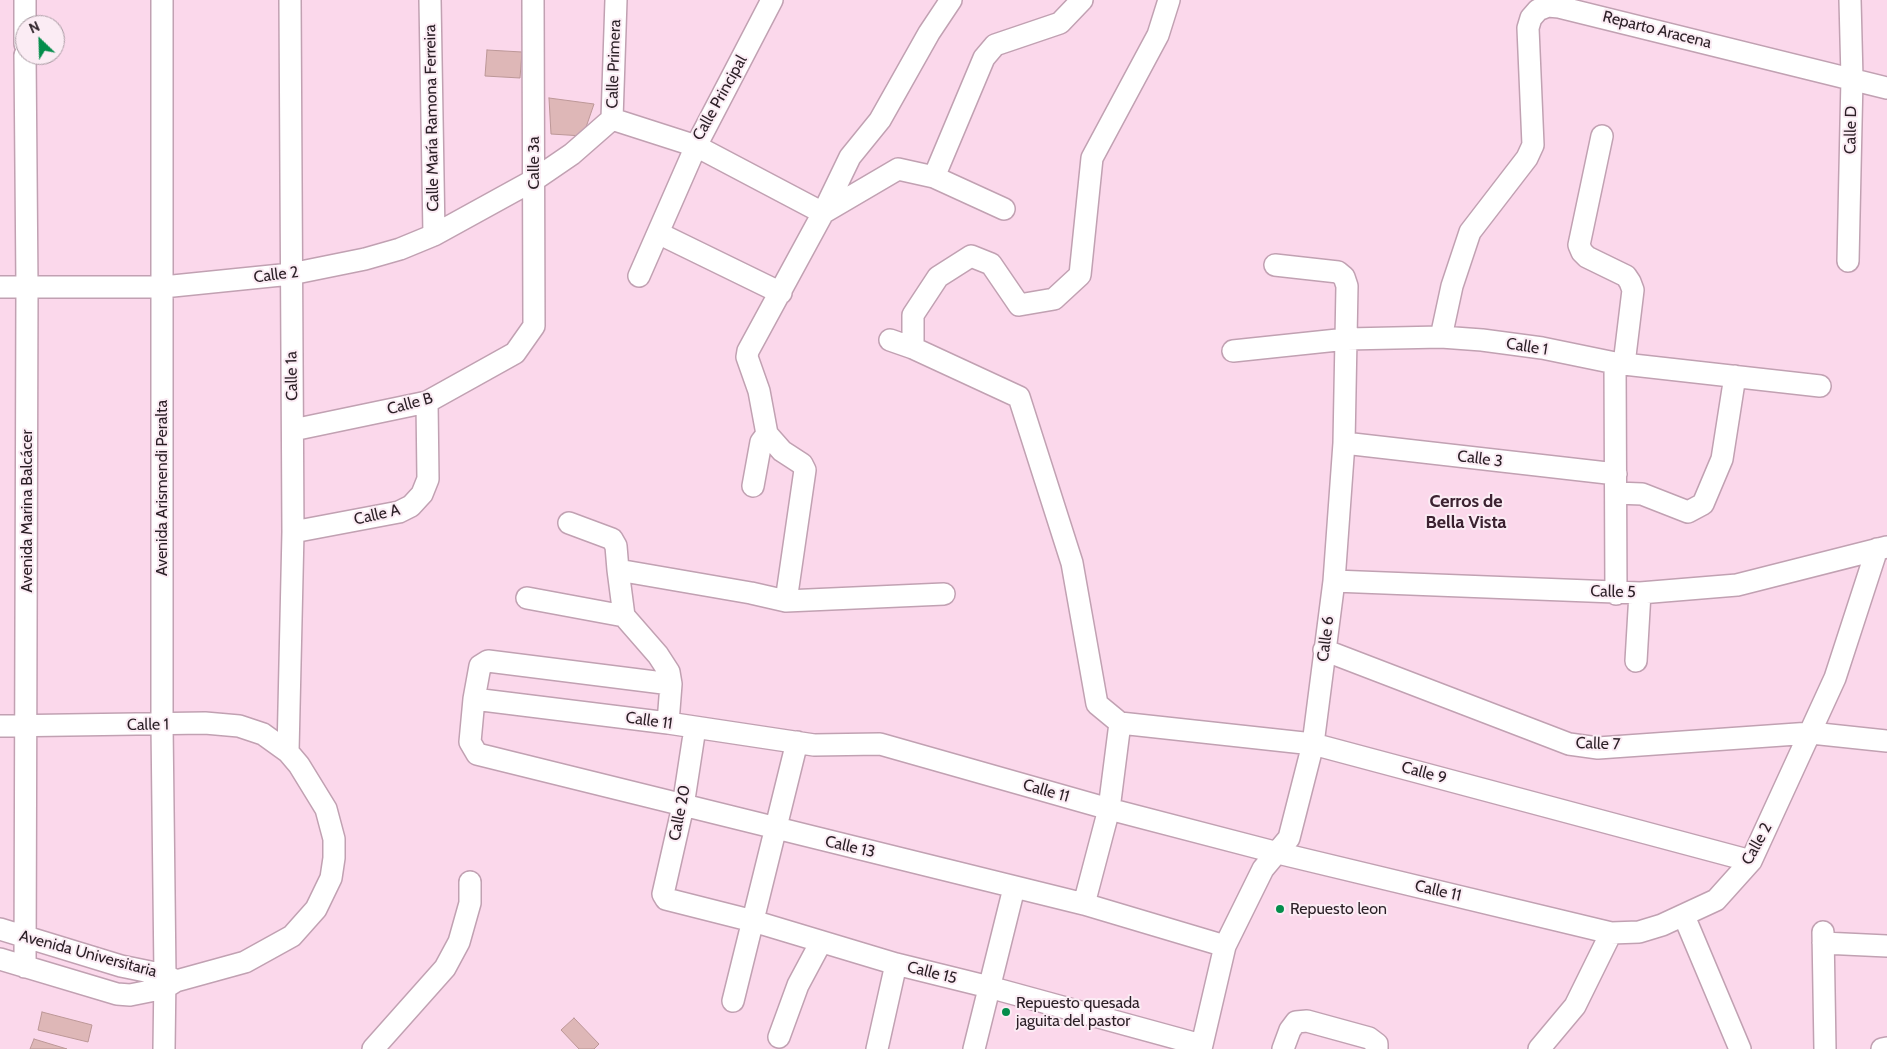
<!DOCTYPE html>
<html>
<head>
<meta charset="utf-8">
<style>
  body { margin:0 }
  #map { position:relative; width:1887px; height:1049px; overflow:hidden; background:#fbd8eb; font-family:Cabin,sans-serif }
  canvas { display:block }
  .north { position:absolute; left:15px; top:15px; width:50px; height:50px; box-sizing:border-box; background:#fbecf4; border:1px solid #a89aa2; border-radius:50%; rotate:336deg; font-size:14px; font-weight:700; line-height:20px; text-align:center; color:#2b1f26 }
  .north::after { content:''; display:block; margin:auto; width:18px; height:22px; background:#038d4b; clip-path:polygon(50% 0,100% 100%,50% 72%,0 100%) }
</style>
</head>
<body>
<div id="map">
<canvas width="1887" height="1049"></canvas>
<div class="north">N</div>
</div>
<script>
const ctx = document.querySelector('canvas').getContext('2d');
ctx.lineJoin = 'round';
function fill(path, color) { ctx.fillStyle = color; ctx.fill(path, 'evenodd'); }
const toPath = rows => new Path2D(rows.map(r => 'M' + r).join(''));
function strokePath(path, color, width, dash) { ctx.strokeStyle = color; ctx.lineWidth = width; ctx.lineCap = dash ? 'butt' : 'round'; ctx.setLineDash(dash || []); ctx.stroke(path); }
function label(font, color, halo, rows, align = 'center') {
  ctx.font = font + ' Cabin,sans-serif'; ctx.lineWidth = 4; ctx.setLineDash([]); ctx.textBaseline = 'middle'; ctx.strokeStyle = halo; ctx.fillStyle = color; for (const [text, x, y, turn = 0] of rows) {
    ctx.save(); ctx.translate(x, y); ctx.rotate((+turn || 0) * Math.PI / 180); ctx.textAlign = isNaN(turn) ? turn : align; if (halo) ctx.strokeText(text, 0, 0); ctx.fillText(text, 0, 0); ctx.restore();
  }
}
const building = toPath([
  [487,50,522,52,520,78,485,76,487,50],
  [549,98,594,104,583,136,551,134,549,98],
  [42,1012,92,1025,88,1042,38,1030,42,1012],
  [574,1018,599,1044,594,1049,579,1049,561,1030,574,1018],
  [34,1039,67,1049,30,1049,34,1039]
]);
const minor = toPath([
  [25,0,25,44],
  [162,0,162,725,165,975,164,1049],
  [430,0,434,235],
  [612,119,696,146,823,213,850,157,880,120,929,33,951,0],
  [1602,136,1579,245,1582,252,1587,257,1626,276,1630,282,1633,290,1624,364],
  [934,177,984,58,995,45,1060,23,1082,0],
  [658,233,781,293],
  [1848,261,1852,78,1850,0],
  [639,276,696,146,772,0],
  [0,287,163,287,291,274,365,259,400,249,434,235,534,180,572,154,612,119,616,0],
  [1441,337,1452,286,1470,232,1527,158,1533,145,1528,28,1531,18,1538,10,1548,6,1559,7,1887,88],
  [890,340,913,348,1019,397,1072,563,1097,704,1120,723,1313,744,1751,861],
  [913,348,913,315,938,277,971,256,991,264,1019,305,1054,299,1080,275,1092,158,1158,35,1169,0],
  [1233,351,1347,339,1441,337,1482,340,1542,348,1615,363,1820,386],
  [1615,363,1616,594],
  [293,430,427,402,515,353,534,326,533,0],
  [1344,443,1616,474],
  [753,486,761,442,767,434],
  [1616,493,1642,494,1688,512,1703,504,1722,459,1735,376],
  [569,523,612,539,616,546,618,570],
  [293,532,399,512,411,506,422,494,428,479,427,402],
  [1334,581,1640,593,1737,585,1887,547],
  [527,598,624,616],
  [786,601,805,470,802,464,782,451,767,434,759,391,747,357,748,351,823,213,898,169,934,177,1004,209],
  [1324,650,1569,744,1598,748,1811,733,1887,741],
  [1636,661,1640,593],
  [671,684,488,661,480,666,474,699,470,742,477,754,1084,904,1225,946],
  [474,699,668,723,814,745,880,744,1109,809,1278,853,1611,933,1639,932,1662,925,1716,900,1751,861,1835,678,1877,549],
  [668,723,671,684,669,672,658,655,624,616,618,570,751,593,786,601,944,594],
  [0,726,205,723,239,726,263,734,288,752,299,765,326,809,334,839,334,858,331,878,316,909,292,936,245,962,176,981,165,988,130,995,117,994,0,959],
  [695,728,683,806,663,894,666,899,753,921,896,964,989,987,1201,1045],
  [288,752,293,532,290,0],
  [1084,904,1109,809,1120,723],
  [1684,916,1740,1049],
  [0,929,121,966,165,975,176,981],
  [1823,932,1825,1049],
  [1823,943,1887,946],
  [25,967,27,286,25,55],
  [733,1001,797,742],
  [779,1037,798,985,821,942],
  [373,1049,445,968,459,942,470,903,470,882],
  [877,1049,896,964],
  [974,1049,1014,888],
  [1201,1049,1225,946,1263,869,1289,838,1313,744,1334,581,1344,443,1347,286,1344,277,1338,272,1275,265],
  [1283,1049,1290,1030,1296,1022,1307,1021,1369,1038,1377,1044,1377,1049],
  [1539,1049,1575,1006,1611,933],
  [1882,1049,1887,1048]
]);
const markers = [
  [1280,909,5,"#038d4b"],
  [1006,1012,5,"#038d4b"]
];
const streetNames = [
  ["Reparto Aracena",1657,30,14],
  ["Calle Primera",614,64,-88],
  ["Calle Principal",720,98,-61],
  ["Calle María Ramona Ferreira",432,118,-91],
  ["Calle D",1851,130,-89],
  ["Calle 3a",534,163,-90],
  ["Calle 2",276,275,-7],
  ["Calle 1",1527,347,9],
  ["Calle 1a",292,376,-91],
  ["Calle B",410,404,-15],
  ["Calle 3",1480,459,7],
  ["Avenida Arismendi Peralta",162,488,-90],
  ["Avenida Marina Balcácer",27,511,-90],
  ["Calle A",377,515,-13],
  ["Calle 5",1613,592,1],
  ["Calle 6",1326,639,-83],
  ["Calle 11",649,721,8],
  ["Calle 1",148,725,-1],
  ["Calle 7",1598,744,2],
  ["Calle 9",1424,773,15],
  ["Calle 11",1046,791,16],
  ["Calle 20",680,813,-79],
  ["Calle 2",1757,844,-61],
  ["Calle 13",850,847,13],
  ["Calle 11",1438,891,13],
  ["Avenida Universitaria",88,954,15],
  ["Calle 15",932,973,14]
];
const poiNames = [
  ["Repuesto leon",1290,909],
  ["Repuesto quesada",1016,1003],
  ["jaguita del pastor",1016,1021]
];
const neighbourhoodNames = [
  ["Cerros de",1466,502],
  ["Bella Vista",1466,523]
];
fill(building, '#deb7b7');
strokePath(building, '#bc9797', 1);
strokePath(minor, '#c1a1b2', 24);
strokePath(minor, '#fff', 21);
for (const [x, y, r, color] of markers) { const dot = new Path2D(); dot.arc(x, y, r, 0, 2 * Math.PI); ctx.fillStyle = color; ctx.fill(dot); strokePath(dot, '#fbecf4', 2); }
label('16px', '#2b1f26', '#fbecf4', streetNames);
label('16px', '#2b1f26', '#fbecf4', poiNames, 'left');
label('bold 18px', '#3c2231', '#fbecf4', neighbourhoodNames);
</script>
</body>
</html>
